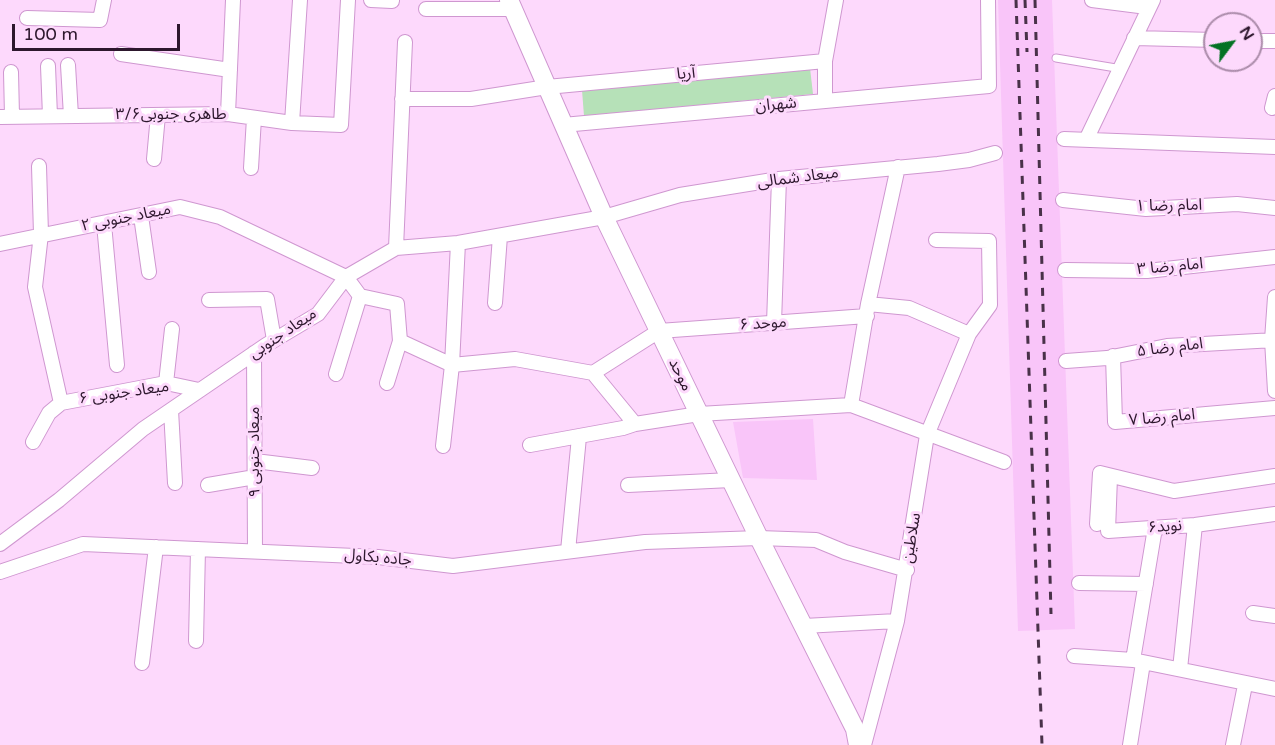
<!DOCTYPE html>
<html>
<head>
<meta charset="utf-8">
<style>
  body { margin:0 }
  #map { position:relative; width:1275px; height:745px; overflow:hidden; background:#fdd9fc; font-family:"Varela Round",sans-serif }
  canvas { display:block }
  .north { position:absolute; left:1203px; top:12px; width:60px; height:60px; box-sizing:border-box; background:#fdd9fc; border:2px solid #aa8ba9; border-radius:50%; rotate:58deg; font-size:16px; font-weight:700; line-height:24px; text-align:center; color:#2d172d }
  .north::after { content:''; display:block; margin:auto; width:21px; height:27px; background:#047224; clip-path:polygon(50% 0,100% 100%,50% 72%,0 100%) }
  .scale { position:absolute; left:12px; top:24px; width:168px; height:27px; box-sizing:border-box; border:3px solid #2d172d; border-top:0; padding-left:8px; font-size:18px; line-height:21px; white-space:nowrap; color:#2d172d; -webkit-text-stroke:4px #fdd9fc; paint-order:stroke }
</style>
</head>
<body>
<div id="map">
<canvas width="1275" height="745"></canvas>
<div class="north">N</div>
<div class="scale">100 m</div>
</div>
<script>
const ctx = document.querySelector('canvas').getContext('2d');
ctx.lineJoin = 'round';
function fill(path, color) { ctx.fillStyle = color; ctx.fill(path, 'evenodd'); }
const toPath = rows => new Path2D(rows.map(r => 'M' + r).join(''));
function strokePath(path, color, width, dash) { ctx.strokeStyle = color; ctx.lineWidth = width; ctx.lineCap = dash ? 'butt' : 'round'; ctx.setLineDash(dash || []); ctx.stroke(path); }
function label(font, color, halo, rows, align = 'center') {
  ctx.font = font + ' "Varela Round","Noto Sans Arabic",sans-serif'; ctx.lineWidth = 6; ctx.setLineDash([]); ctx.textBaseline = 'middle'; ctx.strokeStyle = halo; ctx.fillStyle = color; for (const [text, x, y, turn = 0] of rows) {
    ctx.save(); ctx.translate(x, y); ctx.rotate((+turn || 0) * Math.PI / 180); ctx.textAlign = isNaN(turn) ? turn : align; if (halo) ctx.strokeText(text, 0, 0); ctx.fillText(text, 0, 0); ctx.restore();
  }
}
const built = toPath([
  [998,0,1052,0,1075,629,1018,631],
  [813,419,817,480,743,478,733,422]
]);
const green = toPath([
  [810,68,813,94,584,116,582,90]
]);
const lane = toPath([
  [1056,58,1122,69]
]);
const street = toPath([
  [371,0,392,1],
  [1092,0,1147,7],
  [426,9,513,9],
  [27,18,100,20,104,0],
  [1134,38,1215,40],
  [1251,41,1275,41],
  [121,54,230,70],
  [68,65,71,116],
  [48,66,50,116],
  [11,72,12,116],
  [402,99,471,99,547,87,825,61],
  [825,101,825,61,836,0],
  [1272,108,1275,96],
  [228,114,233,0],
  [0,117,228,114,292,123,341,125,348,0],
  [292,123,300,0],
  [563,125,989,86,988,0],
  [1064,139,1275,147],
  [1086,140,1153,0],
  [154,159,158,115],
  [39,166,41,234,35,287,61,403],
  [251,168,254,118],
  [1063,200,1146,209,1237,204,1275,208],
  [141,216,149,272],
  [104,224,117,365],
  [0,244,180,207,220,217,346,277,360,296,397,304,400,341,452,365,515,359,593,373,635,424,699,414,851,405,868,304,898,167],
  [396,248,405,42],
  [1065,270,1147,271,1275,257],
  [1275,297,1272,340,1275,391],
  [209,300,267,299,274,340],
  [495,303,500,236],
  [868,304,909,308,969,334],
  [774,323,779,179],
  [254,353,255,551],
  [1113,356,1115,422,1275,408],
  [1066,361,1107,358,1167,346,1275,340],
  [593,373,659,331,867,316],
  [336,374,360,296],
  [166,383,172,329],
  [387,383,400,341],
  [851,405,1004,462],
  [171,410,175,483],
  [33,442,49,413,61,403,166,383,199,390],
  [530,445,623,428,635,424],
  [443,446,452,365,458,243],
  [255,461,312,468],
  [1110,477,1108,531,1195,525,1275,514],
  [208,485,255,477],
  [628,485,731,480],
  [1097,524,1100,473,1174,491,1275,476],
  [0,544,59,500,143,429,266,345,318,314,346,277,396,248,458,243,604,217,680,195,779,179,938,164,969,160,995,153],
  [568,551,579,437],
  [0,572,83,544,378,557,453,566,645,542,759,538,816,540,845,552,907,570],
  [1079,583,1146,584],
  [1253,613,1275,616],
  [804,626,897,621],
  [196,641,198,549],
  [1074,656,1133,660,1275,689],
  [1133,660,1155,528],
  [142,663,156,547],
  [1180,669,1195,525],
  [864,745,897,621,927,435,969,334,990,305,989,241,936,240],
  [1130,745,1143,663],
  [1233,745,1245,685]
]);
const secondary = toPath([
  [509,0,604,217,759,538,855,729,858,745]
]);
const rail = toPath([
  [1016,0,1042,745],
  [1025,0,1027,52],
  [1035,0,1051,614]
]);
const streetNames = [
  ["آریا",686,74,-5],
  ["شهران",776,105,-5],
  ["طاهری جنوبی۳/۶",171,115],
  ["میعاد شمالی",798,178,-7],
  ["امام رضا ۱",1169,206,-1],
  ["میعاد جنوبی ۲",126,218,-11],
  ["امام رضا ۳",1170,267,-5],
  ["موحد ۶",763,324,-4],
  ["میعاد جنوبی",283,334,-34],
  ["امام رضا ۵",1170,348,-7],
  ["موحد",680,375,64],
  ["میعاد جنوبی ۶",124,393,-8],
  ["امام رضا ۷",1162,418,-5],
  ["میعاد جنوبی ۹",255,452,-90],
  ["نوید۶",1165,527,-4],
  ["سلاطین",912,538,-81],
  ["جاده بکاول",378,558,5]
];
fill(built, '#f9c5f9');
fill(green, '#b6e1b8');
strokePath(lane, '#cf97d0', 9);
strokePath(street, '#cf97d0', 16);
strokePath(secondary, '#cf97d0', 20);
strokePath(lane, '#fff', 7);
strokePath(street, '#fff', 14);
strokePath(secondary, '#fff', 18);
strokePath(rail, '#493149', 3, [8, 8]);
label('16px', '#2d172d', '#fdd9fc', streetNames);
</script>
</body>
</html>
